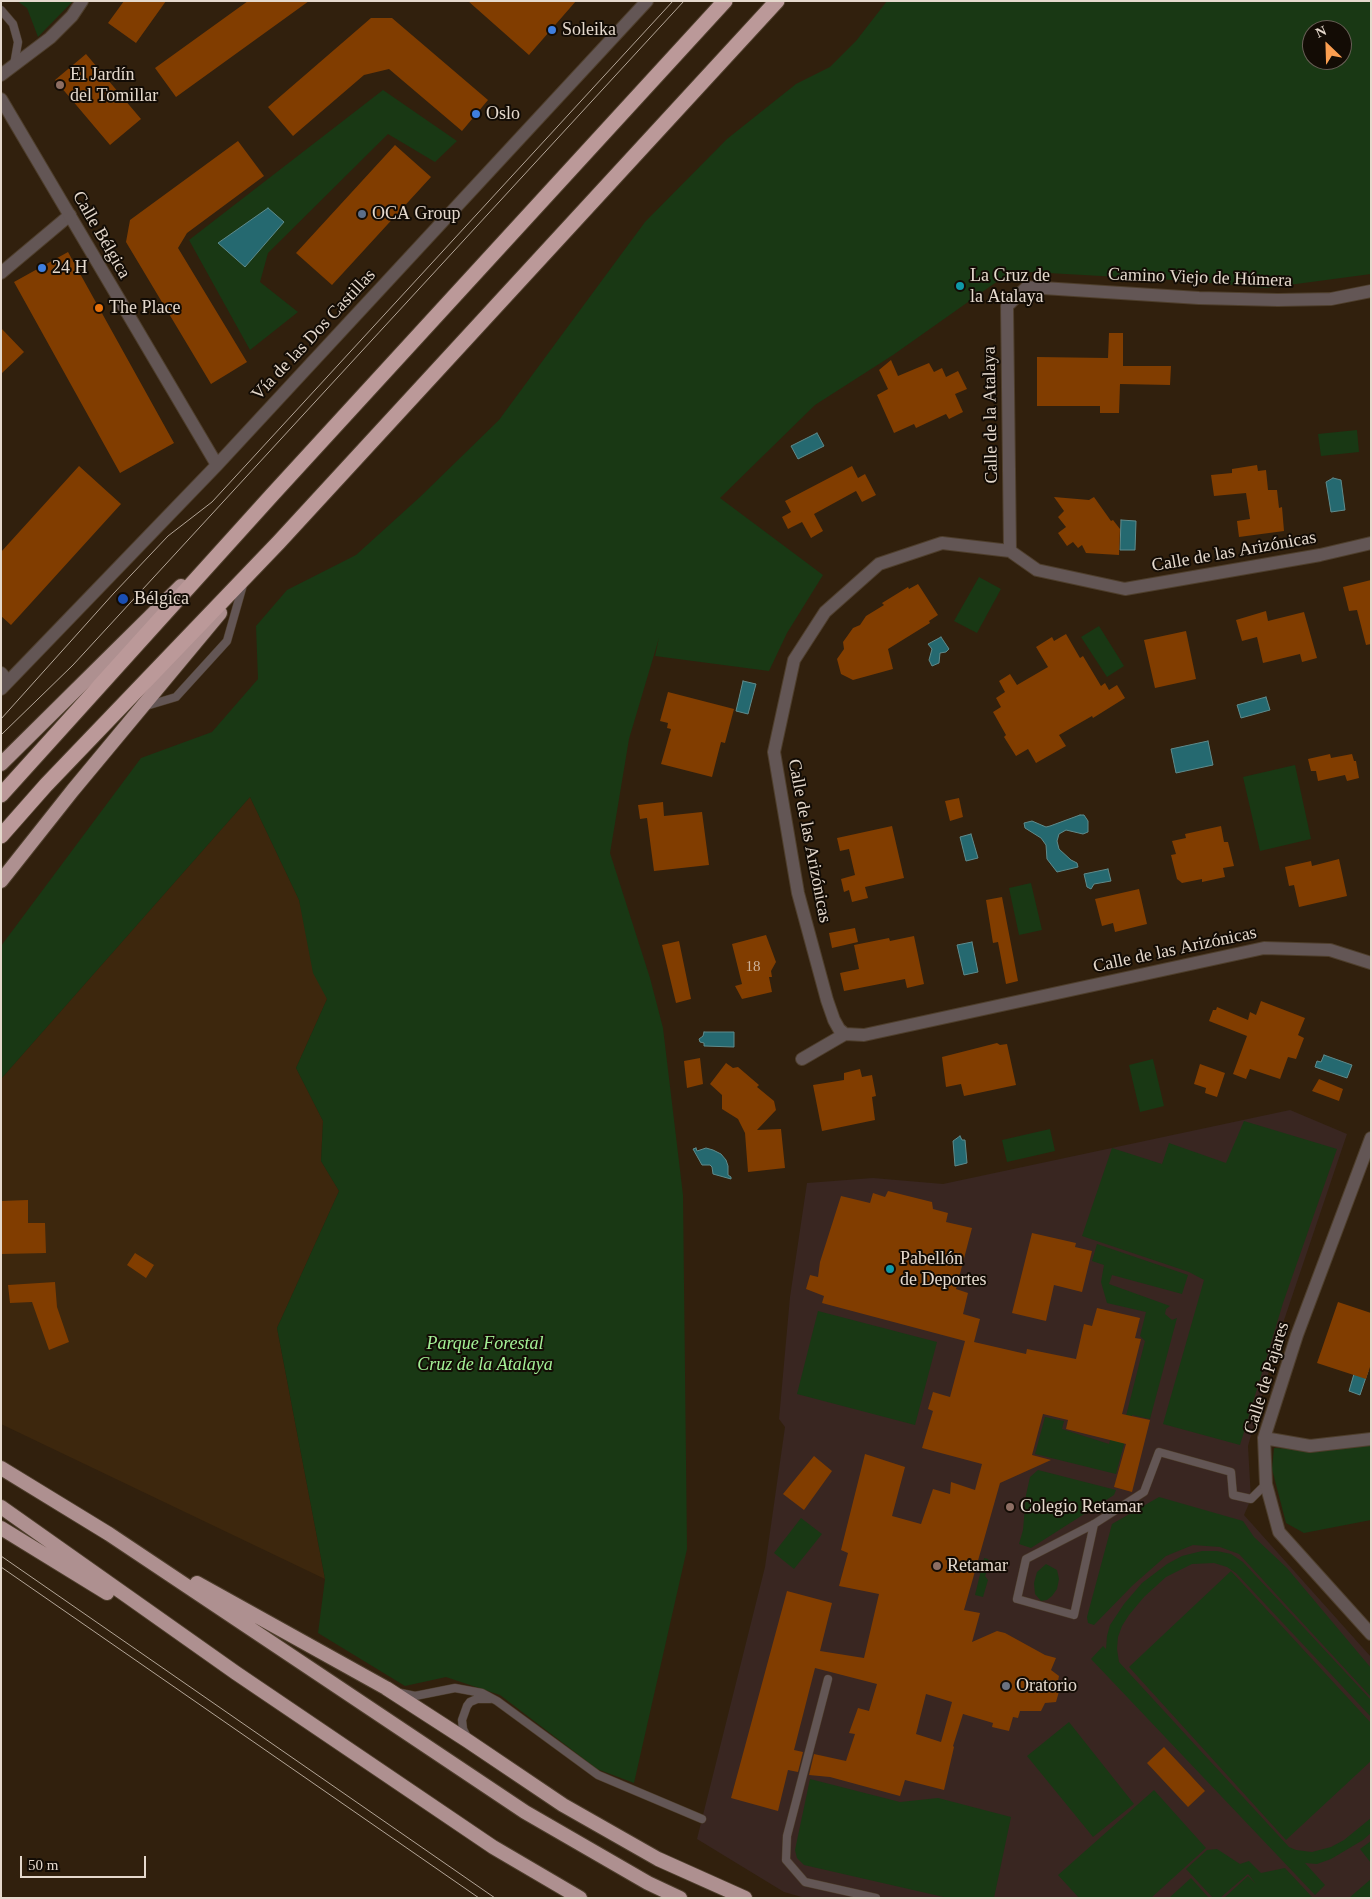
<!DOCTYPE html>
<html>
<head>
<meta charset="utf-8">
<style>
  body { margin:0 }
  #map { position:relative; width:1372px; height:1899px; overflow:hidden; background:#31200d; font-family:Georgia,serif }
  canvas { display:block }
  .frame { position:absolute; inset:0; border:2px solid #e5d9cd; pointer-events:none }
  .north { position:absolute; left:1302px; top:20px; width:50px; height:50px; box-sizing:border-box; background:#130c05; border:1px solid #675e55; border-radius:50%; rotate:336deg; font-size:14px; font-weight:700; line-height:20px; text-align:center; color:#e5d9cd }
  .north::after { content:''; display:block; margin:auto; width:18px; height:22px; background:#fb9e50; clip-path:polygon(50% 0,100% 100%,50% 72%,0 100%) }
  .scale { position:absolute; left:20px; top:1856px; width:126px; height:22px; box-sizing:border-box; border:2px solid #e5d9cd; border-top:0; padding-left:6px; font-size:15px; line-height:18px; white-space:nowrap; color:#e5d9cd; -webkit-text-stroke:4px #130c05; paint-order:stroke }
</style>
</head>
<body>
<div id="map">
<canvas width="1372" height="1899"></canvas>
<div class="frame"></div>
<div class="north">N</div>
<div class="scale">50 m</div>
</div>
<script>
const ctx = document.querySelector('canvas').getContext('2d');
ctx.lineJoin = 'round';
function fill(path, color) { ctx.fillStyle = color; ctx.fill(path, 'evenodd'); }
const toPath = rows => new Path2D(rows.map(r => 'M' + r).join(''));
function strokePath(path, color, width, dash) { ctx.strokeStyle = color; ctx.lineWidth = width; ctx.lineCap = dash ? 'butt' : 'round'; ctx.setLineDash(dash || []); ctx.stroke(path); }
function label(font, color, halo, rows, align = 'center') {
  ctx.font = font + ' Georgia,serif'; ctx.lineWidth = 4; ctx.setLineDash([]); ctx.textBaseline = 'middle'; ctx.strokeStyle = halo; ctx.fillStyle = color; for (const [text, x, y, turn = 0] of rows) {
    ctx.save(); ctx.translate(x, y); ctx.rotate((+turn || 0) * Math.PI / 180); ctx.textAlign = isNaN(turn) ? turn : align; if (halo) ctx.strokeText(text, 0, 0); ctx.fillText(text, 0, 0); ctx.restore();
  }
}
const built = toPath([
  [250,797,299,900,327,999,296,1068,323,1121,321,1161,339,1191,277,1328,325,1579,1,1424,1,1079]
]);
const education = toPath([
  [1290,1110,1347,1134,1280,1332,1248,1446,1251,1499,1244,1515,1371,1657,1371,1898,805,1898,784,1892,697,1839,765,1567,785,1427,779,1419,790,1297,807,1183,873,1178,943,1184]
]);
const green = toPath([
  [17,1,73,1,38,37,27,8],
  [887,1,1371,1,1371,274,1266,288,1191,281,1012,271,893,355,815,405,720,498,823,575,787,633,769,671,655,656,659,638,629,739,610,853,650,978,663,1028,683,1195,687,1549,634,1783,597,1769,500,1695,446,1677,405,1686,318,1633,325,1579,277,1328,339,1191,321,1161,323,1121,296,1068,327,999,313,973,299,900,250,797,1,1079,1,946,141,758,212,732,258,679,256,626,287,590,356,555,420,497,499,420,645,222,727,139,796,84,830,67,856,41],
  [1312,30,1342,30,1342,60,1312,60],
  [383,90,457,141,435,162,388,134,268,253,260,282,298,312,250,350,189,240],
  [1357,430,1359,452,1321,456,1318,434],
  [979,577,1001,589,977,633,954,621],
  [1099,626,1124,666,1107,677,1081,637],
  [1295,765,1311,839,1260,851,1243,777],
  [1031,883,1042,930,1019,935,1009,888],
  [1153,1059,1164,1106,1140,1112,1129,1065],
  [1244,1121,1337,1149,1283,1303,1240,1445,1163,1424,1204,1280,1189,1272,1082,1236,1112,1148,1162,1164,1169,1143,1226,1163],
  [1050,1129,1055,1151,1007,1162,1002,1140],
  [1097,1244,1188,1275,1182,1294,1112,1275,1109,1284,1170,1306,1166,1309,1165,1314,1172,1320,1177,1318,1150,1419,1132,1415,1116,1474,1035,1454,1045,1417,1064,1421,1062,1429,1109,1444,1116,1422,1124,1424,1145,1341,1140,1336,1146,1312,1107,1303,1101,1282,1104,1265,1092,1261],
  [818,1311,937,1342,915,1425,797,1394],
  [1371,1444,1371,1520,1304,1533,1286,1523,1272,1469,1274,1448,1314,1450],
  [1038,1470,1116,1490,1114,1495,1031,1548,1019,1544,1023,1530,1026,1495,1030,1477],
  [1159,1497,1243,1521,1254,1537,1287,1568,1371,1668,1371,1697,1239,1554,1220,1547,1193,1545,1166,1556,1133,1585,1094,1625,1088,1623,1087,1617,1112,1524],
  [801,1518,822,1534,794,1569,774,1553],
  [1202,1551,1217,1551,1231,1554,1243,1562,1371,1700,1371,1717,1236,1573,1227,1567,1214,1563,1192,1564,1166,1577,1144,1597,1129,1615,1122,1626,1118,1637,1117,1649,1119,1662,1289,1847,1296,1850,1312,1852,1331,1847,1344,1840,1371,1818,1371,1833,1363,1840,1331,1859,1317,1864,1305,1863,1325,1885,1315,1895,1091,1659,1103,1646,1106,1649,1107,1636,1110,1625,1124,1604,1142,1583,1167,1564,1182,1556],
  [984,1558,988,1559,990,1564,985,1576,988,1580,983,1597,975,1595],
  [1046,1564,1057,1570,1059,1579,1057,1589,1052,1596,1047,1600,1041,1601,1035,1594,1034,1583,1037,1572],
  [1231,1571,1371,1723,1371,1761,1286,1840,1129,1667],
  [1069,1722,1134,1804,1093,1837,1027,1756],
  [810,1779,900,1802,938,1798,1011,1817,994,1898,948,1898,804,1865,797,1858,795,1850],
  [1154,1790,1206,1848,1151,1898,1079,1898,1058,1875],
  [1371,1841,1371,1863,1360,1849],
  [1217,1849,1240,1864,1249,1861,1261,1873,1285,1868,1313,1898,1224,1898,1248,1876,1256,1884,1248,1874,1220,1898,1213,1898,1186,1869,1207,1850],
  [1191,1878,1209,1898,1169,1898],
  [1371,1879,1371,1898,1349,1898]
]);
const water = toPath([
  [268,208,284,222,245,267,218,243,268,208],
  [817,433,824,446,798,459,791,446,817,433],
  [1333,478,1341,480,1345,510,1331,512,1326,482,1333,478],
  [1121,520,1136,521,1135,550,1120,550,1121,520],
  [941,637,949,649,946,652,940,653,939,663,932,666,929,660,932,649,928,644,941,637],
  [743,681,756,684,748,714,736,711,743,681],
  [1266,697,1270,710,1241,718,1237,705,1266,697],
  [1208,741,1213,765,1176,773,1171,749,1208,741],
  [1080,815,1084,815,1088,821,1088,832,1083,834,1066,830,1059,834,1057,841,1059,849,1071,860,1077,863,1078,867,1057,872,1047,859,1046,845,1041,838,1025,828,1024,823,1032,821,1046,827,1050,826,1080,815],
  [971,834,978,858,966,861,960,837,971,834],
  [1108,869,1111,881,1094,884,1091,889,1087,887,1084,874,1108,869],
  [972,942,978,972,964,975,957,945,972,942],
  [704,1032,734,1032,734,1047,704,1046,704,1043,700,1042,699,1039,703,1036,704,1032],
  [1324,1055,1352,1065,1347,1078,1315,1067,1317,1061,1321,1062,1324,1055],
  [960,1136,962,1140,965,1140,967,1163,955,1166,953,1141,960,1136],
  [696,1148,697,1151,706,1148,713,1150,721,1154,726,1160,728,1166,728,1175,731,1177,731,1179,713,1174,712,1167,710,1165,702,1165,693,1149,696,1148],
  [1356,1367,1368,1371,1360,1395,1349,1391,1356,1367]
]);
const building = toPath([
  [124,1,166,1,136,43,108,23],
  [248,1,309,1,176,97,155,68],
  [468,1,576,1,529,55],
  [371,18,392,18,488,100,462,131,389,69,364,75,293,136,268,107],
  [86,54,141,119,110,145,55,80],
  [238,141,264,176,187,233,178,248,247,362,211,384,126,242,130,220],
  [395,145,431,177,332,285,296,253],
  [68,252,174,443,120,473,14,282],
  [1,328,24,352,1,374],
  [1109,333,1123,333,1123,366,1171,366,1170,385,1120,384,1119,413,1100,413,1100,406,1037,406,1037,357,1108,358],
  [891,360,898,376,929,363,934,372,942,368,946,377,958,371,967,389,955,394,963,412,949,419,946,414,916,428,914,424,894,433,877,395,888,389,879,370],
  [1257,465,1258,471,1266,470,1268,490,1277,490,1279,508,1282,507,1284,531,1239,537,1237,521,1250,519,1246,493,1214,496,1211,475,1232,473,1232,469],
  [79,466,121,504,11,625,1,616,1,552],
  [852,466,858,478,865,474,876,495,862,502,856,491,814,514,823,531,811,538,802,522,788,529,782,517,791,512,785,501],
  [1054,497,1089,500,1094,497,1111,521,1113,520,1120,529,1119,555,1086,553,1082,545,1078,548,1073,542,1067,546,1058,533,1066,527,1058,517,1064,511],
  [1371,580,1371,644,1366,645,1357,610,1349,611,1343,587],
  [918,584,938,615,929,621,930,623,888,649,893,669,853,680,841,674,837,659,844,649,843,642,853,628,860,625,866,616,884,605,882,603,908,587,909,589],
  [1266,611,1268,621,1304,612,1317,658,1302,662,1300,654,1263,663,1257,637,1242,641,1236,620],
  [1186,631,1196,679,1155,688,1144,640],
  [1066,634,1080,658,1083,656,1101,686,1105,683,1109,690,1117,685,1125,698,1093,718,1092,716,1059,735,1066,746,1036,763,1028,749,1016,756,1004,737,1006,735,993,712,1001,707,996,698,1005,692,999,681,1010,674,1017,685,1048,667,1036,647,1052,637,1054,641],
  [668,692,734,709,725,743,721,742,712,777,661,764,671,729,667,728,668,723,660,721],
  [1330,754,1331,758,1352,754,1354,761,1356,761,1359,778,1347,781,1345,775,1318,781,1316,771,1311,771,1308,759],
  [959,798,963,817,950,821,945,801],
  [663,802,664,816,702,812,709,865,654,871,647,818,640,819,638,805],
  [892,826,904,878,865,887,868,898,852,902,849,890,844,892,841,879,855,875,849,849,840,851,837,838],
  [1221,826,1224,842,1228,842,1234,866,1223,868,1225,877,1202,882,1202,879,1182,883,1177,879,1171,855,1176,854,1172,841,1186,838,1185,834],
  [1339,859,1347,896,1299,907,1294,885,1289,886,1285,867,1311,861,1312,866],
  [1139,889,1147,924,1115,932,1113,923,1102,926,1095,899],
  [1002,897,1018,981,1006,984,998,942,993,943,986,900],
  [855,928,858,942,832,948,829,933],
  [766,935,776,962,771,971,772,977,769,977,772,992,742,999,735,986,742,984,732,944],
  [914,936,924,984,907,988,905,979,844,991,840,973,859,969,854,945,889,938,890,941],
  [679,941,691,999,676,1003,662,945],
  [1261,1001,1305,1018,1298,1035,1304,1038,1296,1059,1288,1057,1280,1079,1250,1069,1246,1079,1233,1074,1247,1036,1209,1021,1213,1010,1216,1010,1217,1007,1248,1020,1250,1012,1256,1015],
  [997,1043,1000,1045,1007,1044,1016,1085,964,1096,961,1084,946,1087,942,1057],
  [700,1058,703,1084,687,1088,684,1061],
  [726,1063,733,1068,738,1067,759,1085,757,1087,774,1101,776,1110,757,1130,781,1129,785,1168,748,1172,745,1133,738,1119,722,1109,722,1095,710,1084],
  [1200,1064,1225,1073,1217,1097,1205,1093,1206,1088,1194,1084],
  [860,1069,862,1077,872,1075,876,1096,872,1097,875,1120,822,1131,813,1085,844,1080,844,1073],
  [1319,1079,1343,1089,1339,1101,1312,1091],
  [888,1191,932,1202,933,1209,948,1213,946,1222,972,1228,956,1289,968,1293,963,1314,980,1319,974,1342,1026,1354,1027,1349,1076,1359,1084,1324,1092,1326,1097,1308,1140,1318,1135,1338,1141,1339,1122,1414,1150,1420,1132,1492,1114,1487,1126,1444,1066,1429,1068,1420,1043,1414,1032,1455,1051,1460,1000,1483,964,1610,980,1613,972,1642,997,1631,1005,1633,1045,1655,1056,1658,1051,1670,1059,1676,1057,1686,1060,1688,1056,1702,1045,1703,1041,1711,1020,1711,1018,1718,1013,1717,1009,1731,992,1727,993,1723,963,1714,953,1746,954,1747,944,1790,905,1780,900,1796,830,1777,809,1775,814,1754,846,1761,855,1734,849,1733,858,1708,869,1711,877,1684,815,1668,794,1750,803,1752,798,1772,788,1770,778,1811,731,1798,787,1591,832,1603,820,1651,864,1658,879,1594,839,1586,848,1553,841,1550,865,1454,905,1467,892,1516,921,1524,933,1489,950,1494,951,1482,975,1490,982,1464,922,1448,933,1411,928,1409,933,1392,950,1397,965,1341,822,1303,824,1296,806,1289,810,1275,818,1277,820,1262,841,1196,870,1203,873,1193,885,1197],
  [926,1694,952,1702,941,1742,916,1734],
  [28,1200,28,1223,45,1223,46,1253,1,1254,1,1201],
  [1032,1233,1076,1243,1075,1247,1092,1251,1082,1292,1054,1285,1046,1321,1012,1313],
  [135,1253,154,1265,146,1278,127,1265],
  [55,1282,57,1307,69,1342,49,1350,32,1302,10,1303,8,1285],
  [1338,1302,1371,1313,1371,1364,1366,1379,1317,1363],
  [814,1456,832,1471,804,1510,783,1494],
  [1164,1747,1205,1791,1188,1807,1147,1763]
]);
const service = toPath([
  [1,10,13,24,18,42,14,65],
  [146,706,176,697,227,641,243,585],
  [1094,1524,1074,1615,1017,1599,1026,1559,1094,1524,1144,1492,1159,1452,1231,1472,1233,1495,1251,1499,1266,1484],
  [828,1679,787,1836,786,1860,805,1882,876,1898],
  [401,1693,415,1696,455,1688,482,1693,497,1701,598,1775,702,1819],
  [467,1737,463,1729,462,1720,467,1706,470,1702,477,1699,490,1699]
]);
const pedestrian = toPath([
  [1,273,70,215],
  [1,673,8,681]
]);
const minor = toPath([
  [1,99,217,465],
  [1371,543,1320,555,1125,589,1037,570,1010,551,942,543,879,564,825,612,794,660,774,752,798,893,827,1000,834,1020,839,1029,845,1034,864,1035,1264,948,1330,950,1371,963],
  [1010,551,1007,306,1027,287,1199,298,1278,300,1331,299,1371,291],
  [1,689,217,465,647,1],
  [802,1059,845,1034],
  [1371,1138,1297,1335,1264,1438,1266,1484,1279,1532,1371,1634],
  [1264,1438,1310,1446,1371,1439]
]);
const tertiary = toPath([
  [1,75,50,38,72,16,82,1]
]);
const trunk = toPath([
  [1,764,181,586],
  [1,881,73,790,220,613],
  [1,1468,109,1534,525,1812,648,1883,680,1898],
  [1,1507,236,1673,493,1847,580,1898],
  [1,1528,107,1593],
  [197,1583,386,1688,468,1741,563,1805,658,1859,745,1898]
]);
const motorway = toPath([
  [1,795,272,495,725,1],
  [1,836,46,785,279,542,777,1]
]);
const tram = toPath([
  [1,719,114,593,168,536,212,502,673,1],
  [1,735,73,665,684,1],
  [1,1556,495,1898],
  [1,1567,479,1898]
]);
const markers = [
  [552,30,5,"#3f7fe0"],
  [60,85,5,"#8d6e63"],
  [476,114,5,"#3f7fe0"],
  [362,214,5,"#5c6f8a"],
  [42,268,5,"#3f7fe0"],
  [960,286,5,"#0f9aa8"],
  [99,308,5,"#e8710a"],
  [123,599,6,"#1a4fb4"],
  [890,1269,5,"#0f9aa8"],
  [1010,1507,5,"#8d6e63"],
  [937,1566,5,"#8d6e63"],
  [1006,1686,5,"#6b7280"]
];
const numberNames = [
  ["18",753,967]
];
const poiNames = [
  ["Soleika",562,30],
  ["El Jardín",70,75],
  ["del Tomillar",70,96],
  ["Oslo",486,114],
  ["OCA Group",372,214],
  ["24 H",52,268],
  ["La Cruz de",970,276],
  ["la Atalaya",970,297],
  ["The Place",109,308],
  ["Bélgica",134,599],
  ["Pabellón",900,1259],
  ["de Deportes",900,1280],
  ["Colegio Retamar",1020,1507],
  ["Retamar",947,1566],
  ["Oratorio",1016,1686]
];
const streetNames = [
  ["Calle Bélgica",101,235,60],
  ["Camino Viejo de Húmera",1200,278,2],
  ["Vía de las Dos Castillas",314,335,-47],
  ["Calle de la Atalaya",991,415,-91],
  ["Calle de las Arizónicas",1234,552,-10],
  ["Calle de las Arizónicas",809,841,79],
  ["Calle de las Arizónicas",1175,950,-12],
  ["Calle de Pajares",1267,1378,-73]
];
const parkNames = [
  ["Parque Forestal",485,1344],
  ["Cruz de la Atalaya",485,1365]
];
fill(built, '#3d270d');
fill(education, '#392621');
fill(green, '#193814');
fill(water, '#256970');
strokePath(water, '#5f8b8c', 1);
fill(building, '#813d00');
strokePath(service, '#4e3e2c', 9);
strokePath(pedestrian, '#4e3e2c', 14);
strokePath(minor, '#4e3e2c', 14);
strokePath(tertiary, '#4e3e2c', 14);
strokePath(trunk, '#4e3e2c', 16);
strokePath(motorway, '#4e3e2c', 17);
strokePath(service, '#635655', 8);
strokePath(pedestrian, '#635655', 12);
strokePath(minor, '#635655', 12);
strokePath(tertiary, '#635655', 12);
strokePath(trunk, '#ae9090', 14);
strokePath(motorway, '#b99', 15);
strokePath(tram, '#b3a597', 1);
for (const [x, y, r, color] of markers) { const dot = new Path2D(); dot.arc(x, y, r, 0, 2 * Math.PI); ctx.fillStyle = color; ctx.fill(dot); strokePath(dot, '#130c05', 2); }
label('15px', '#ccb29a', null, numberNames);
label('18px', '#e5d9cd', '#130c05', poiNames, 'left');
label('18px', '#e5d9cd', '#130c05', streetNames);
label('italic 18px', '#a4f196', '#130c05', parkNames);
</script>
</body>
</html>
